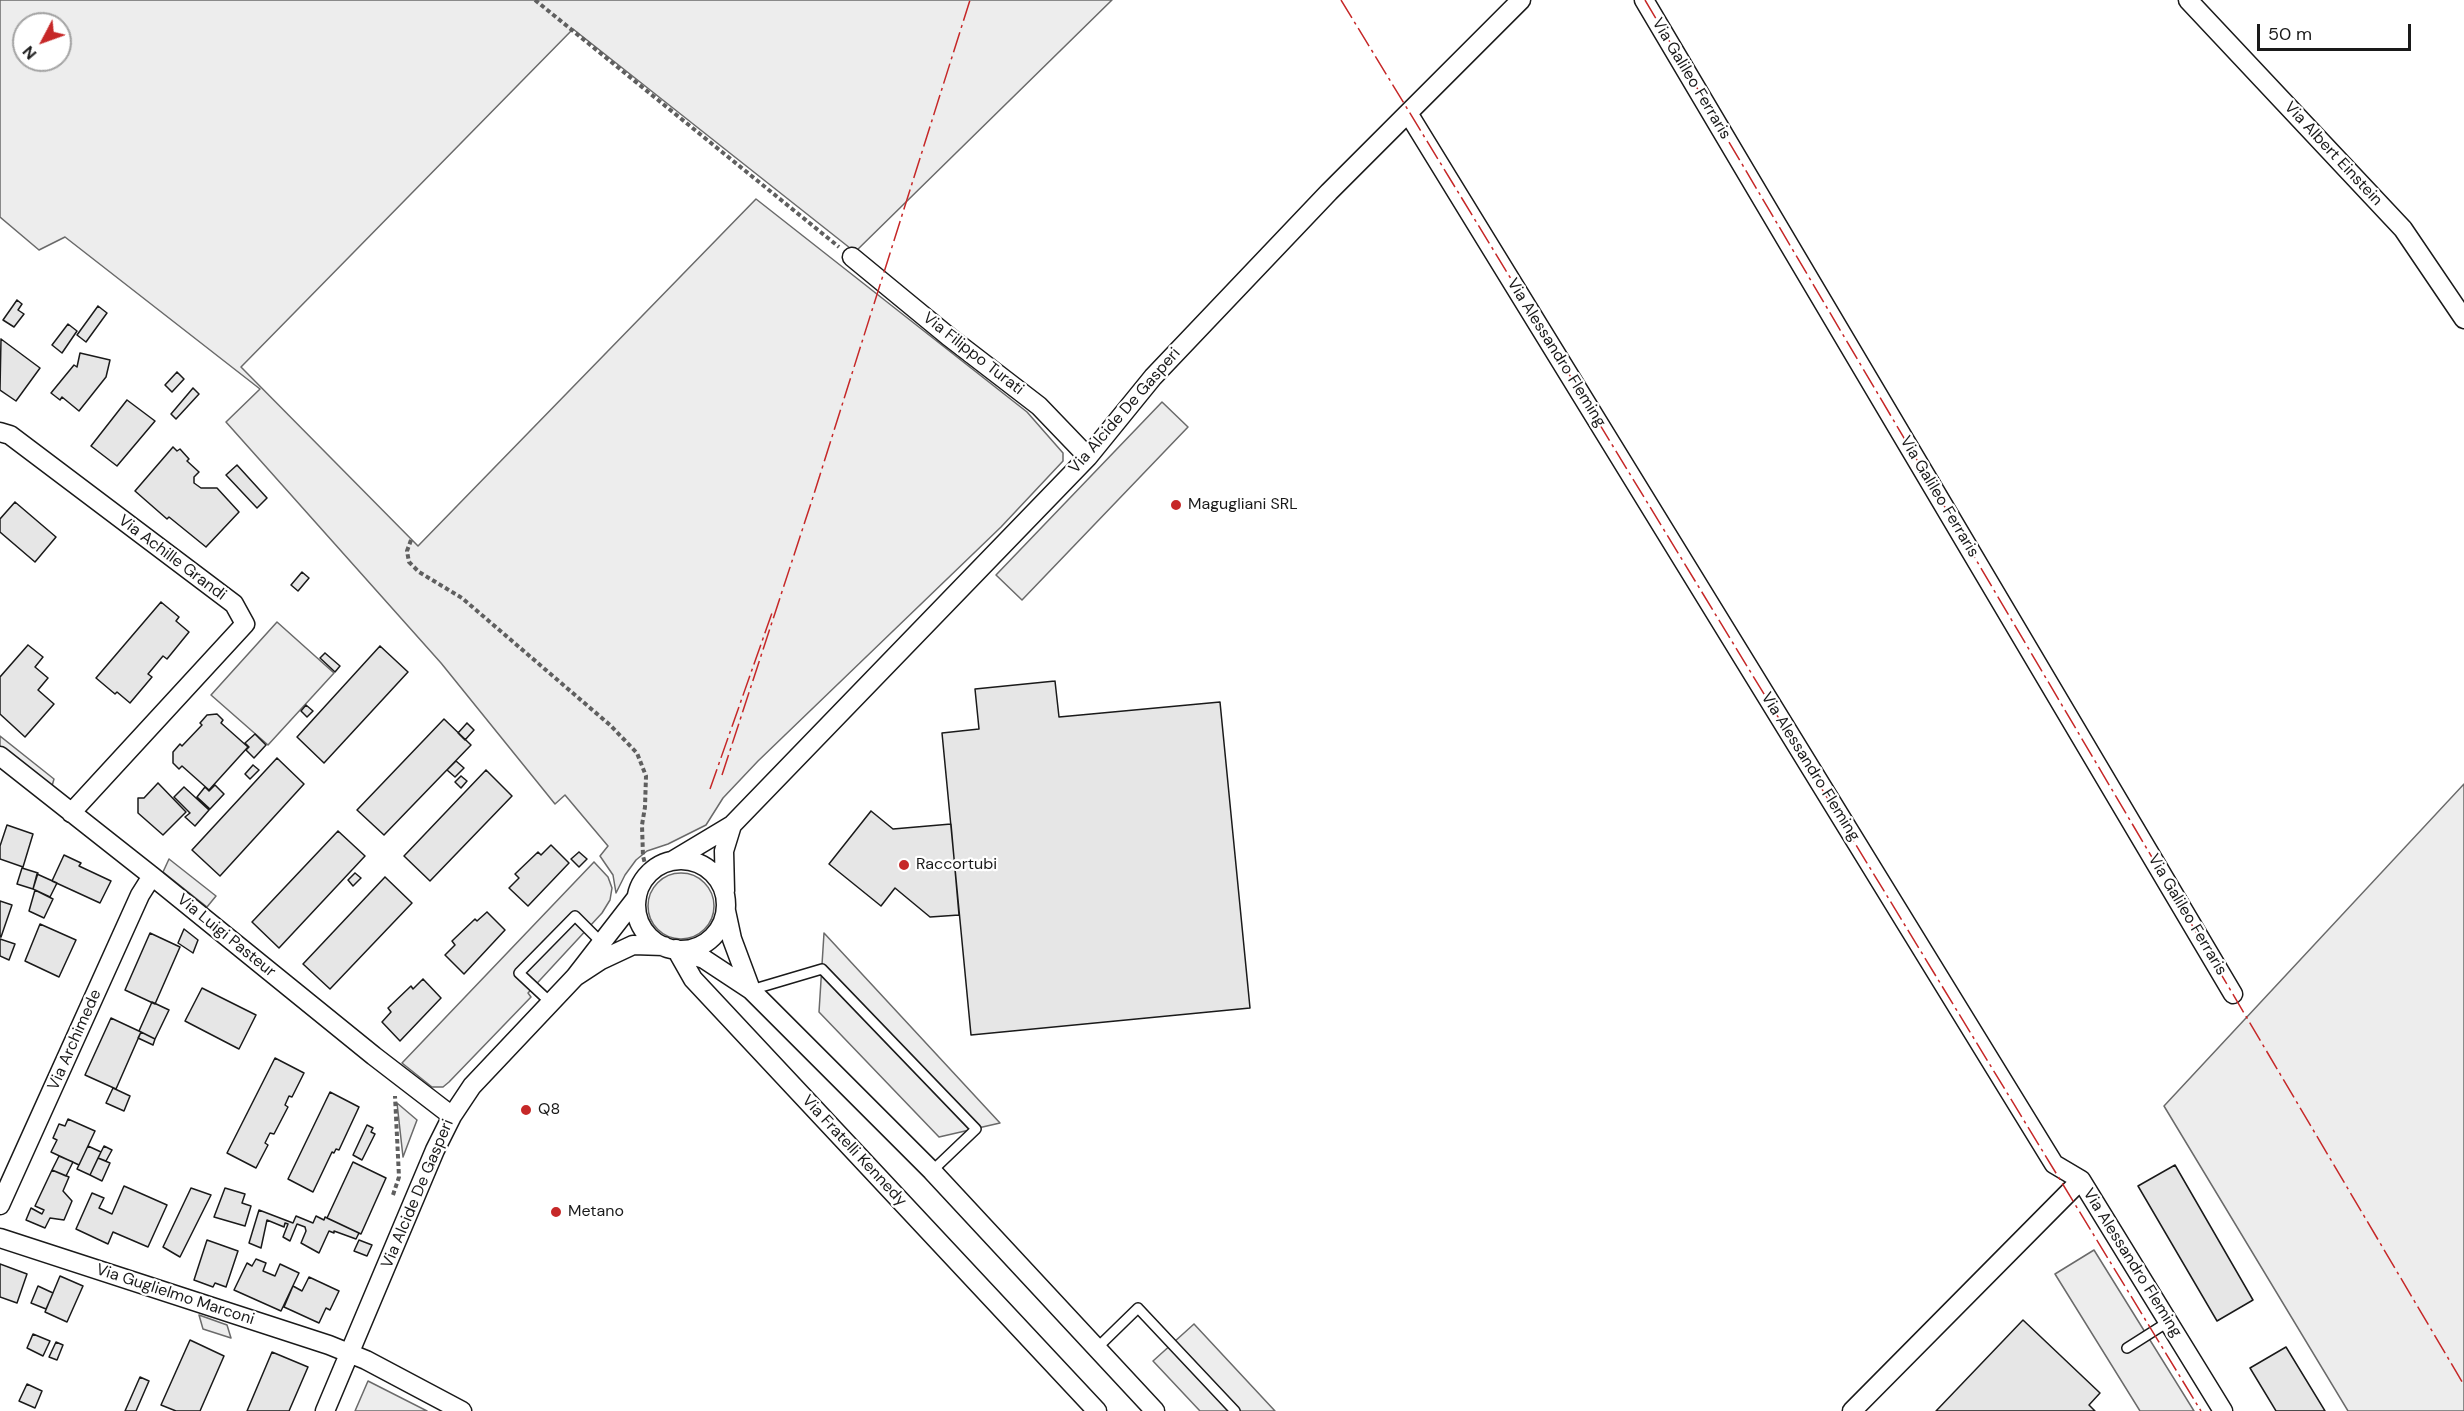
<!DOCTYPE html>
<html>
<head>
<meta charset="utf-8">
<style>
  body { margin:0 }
  #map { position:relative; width:2464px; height:1411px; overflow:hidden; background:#fff; font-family:"DM Sans",sans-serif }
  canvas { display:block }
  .north { position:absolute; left:12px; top:12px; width:60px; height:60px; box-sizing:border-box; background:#fff; border:2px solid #a3a3a3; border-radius:50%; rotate:229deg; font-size:16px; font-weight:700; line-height:24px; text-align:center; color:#1a1a1a }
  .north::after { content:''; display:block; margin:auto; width:21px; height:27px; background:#c62828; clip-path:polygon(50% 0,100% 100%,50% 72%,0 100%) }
  .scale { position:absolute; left:2257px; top:24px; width:154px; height:27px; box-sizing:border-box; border:3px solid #1a1a1a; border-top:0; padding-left:8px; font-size:18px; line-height:21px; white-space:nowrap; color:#1a1a1a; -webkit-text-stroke:4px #fff; paint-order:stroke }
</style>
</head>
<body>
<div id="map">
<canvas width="2464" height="1411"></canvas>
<div class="north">N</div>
<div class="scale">50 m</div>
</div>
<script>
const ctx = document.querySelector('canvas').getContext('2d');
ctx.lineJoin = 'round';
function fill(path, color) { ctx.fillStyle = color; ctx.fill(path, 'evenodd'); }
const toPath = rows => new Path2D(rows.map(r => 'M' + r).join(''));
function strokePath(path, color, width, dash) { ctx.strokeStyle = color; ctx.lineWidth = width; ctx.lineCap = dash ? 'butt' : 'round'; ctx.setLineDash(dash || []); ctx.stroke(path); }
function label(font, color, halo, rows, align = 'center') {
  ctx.font = font + ' "DM Sans",sans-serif'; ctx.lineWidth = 4.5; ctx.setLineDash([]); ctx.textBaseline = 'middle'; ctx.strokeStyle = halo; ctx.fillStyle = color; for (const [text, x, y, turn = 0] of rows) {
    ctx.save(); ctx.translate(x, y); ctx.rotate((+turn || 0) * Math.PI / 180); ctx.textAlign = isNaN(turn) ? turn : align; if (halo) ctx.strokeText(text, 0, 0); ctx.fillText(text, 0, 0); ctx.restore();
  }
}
const built = toPath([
  [0,0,1112,0,855,252,573,29,241,367,418,546,756,199,1027,412,1063,453,1063,461,1001,527,758,761,723,798,706,825,668,844,647,851,636,860,625,875,616,893,613,875,600,856,608,846,565,795,555,804,441,663,226,422,260,389,65,237,39,250,0,217,0,0],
  [24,24,60,24,60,60,24,60,24,24],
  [1162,402,1188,427,1022,600,996,575,1162,402],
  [277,622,334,673,268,745,211,695,277,622],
  [0,736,54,779,52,786,0,746,0,736],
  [2464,784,2464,1411,2348,1411,2164,1106,2464,784],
  [169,859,216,896,207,907,163,872,169,859],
  [594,862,608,877,612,888,610,900,602,913,528,993,531,997,449,1082,443,1087,432,1087,402,1063,594,862],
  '648 906a33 33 0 1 1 66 0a33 33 0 1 1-66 0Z',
  [824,933,1000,1123,939,1137,819,1012,824,933],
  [397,1103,417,1120,403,1157,397,1103],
  [2094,1250,2194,1411,2140,1411,2055,1274,2094,1250],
  [199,1315,227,1325,231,1338,203,1329,199,1315],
  [1194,1324,1275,1411,1200,1411,1153,1361,1194,1324],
  [368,1381,427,1411,355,1411,368,1381]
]);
const building = toPath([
  [17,300,22,304,18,310,24,314,14,327,3,320,17,300],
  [98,306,107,313,86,342,77,335,98,306],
  [68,324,77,331,62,353,52,345,68,324],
  [1,339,40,368,16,401,0,390,1,339],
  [80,353,110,360,106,377,79,411,62,397,60,400,51,393,74,365,77,367,80,353],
  [177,372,184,379,172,392,165,385,177,372],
  [193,388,199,394,176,419,171,414,193,388],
  [127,400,155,421,117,466,91,446,127,400],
  [173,447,177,451,180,449,189,459,187,461,199,472,194,477,194,483,201,488,217,488,239,512,206,547,169,517,167,519,135,491,173,447],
  [237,465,267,498,257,508,226,475,237,465],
  [15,502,56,537,35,562,0,532,0,519,15,502],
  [302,572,309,578,298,591,291,585,302,572],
  [161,602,179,617,176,621,189,632,167,659,163,656,148,674,152,677,130,703,117,692,115,694,96,678,161,602],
  [28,645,43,657,35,667,48,678,38,690,54,704,25,737,0,714,0,677,28,645],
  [380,646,408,672,324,763,297,737,380,646],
  [325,653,340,666,335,672,320,658,325,653],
  [1055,681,1059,717,1220,702,1250,1008,971,1035,942,733,979,729,975,689,1055,681],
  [306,705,313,711,307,717,301,711,306,705],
  [217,714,223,720,221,723,248,747,209,790,182,766,179,769,173,763,173,752,180,744,182,746,202,725,200,723,207,715,217,714],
  [444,719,471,745,384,835,357,810,444,719],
  [467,723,474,730,465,740,458,733,467,723],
  [255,734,266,745,254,758,246,750,249,747,245,743,255,734],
  [277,758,304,784,220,876,192,850,277,758],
  [456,761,464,768,455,777,447,770,456,761],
  [253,765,259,770,250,779,245,774,253,765],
  [486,770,512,796,430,881,404,856,486,770],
  [461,776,467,781,461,788,455,782,461,776],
  [158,783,186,812,163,835,138,813,138,798,144,798,158,783],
  [215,785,224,794,210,809,197,797,205,787,209,791,215,785],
  [184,787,209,810,195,826,185,817,190,813,174,797,184,787],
  [871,811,893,829,951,824,959,915,930,917,895,888,881,906,829,864,871,811],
  [7,825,33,834,23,867,0,859,0,846,7,825],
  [338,831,365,856,279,948,252,922,338,831],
  [551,845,569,863,528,906,509,888,519,878,515,874,538,852,541,855,551,845],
  [579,852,587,859,579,867,571,859,579,852],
  [64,855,81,863,79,866,111,881,100,903,52,881,64,855],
  [22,868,38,873,33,889,17,884,22,868],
  [355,873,361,878,353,886,348,880,355,873],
  [37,874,57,883,50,897,33,889,37,874],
  [385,877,412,903,330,989,303,964,385,877],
  [35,890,53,899,44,918,29,911,35,890],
  [0,901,12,905,1,937,0,937,0,901],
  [487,912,505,930,464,974,445,955,455,945,452,941,475,919,477,921,487,912],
  [40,924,76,940,59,977,25,961,40,924],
  [184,929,198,940,193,953,178,943,184,929],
  [150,933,180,947,155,1004,125,990,150,933],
  [0,939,15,944,9,960,0,956,0,939],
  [423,979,441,998,400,1041,382,1022,391,1012,388,1008,411,986,413,989,423,979],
  [202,988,256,1015,239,1049,185,1021,202,988],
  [152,1002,169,1010,155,1039,139,1031,152,1002],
  [111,1018,141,1032,116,1089,85,1075,111,1018],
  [141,1032,155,1039,153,1045,138,1038,141,1032],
  [275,1058,304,1073,292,1097,289,1096,285,1105,288,1107,274,1134,270,1133,265,1143,268,1145,256,1168,227,1153,275,1058],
  [113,1088,130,1096,124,1111,106,1103,113,1088],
  [330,1092,359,1107,339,1150,336,1149,334,1153,332,1152,313,1192,288,1179,330,1092],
  [68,1119,95,1131,79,1165,51,1152,57,1140,53,1138,59,1124,65,1126,68,1119],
  [367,1125,373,1128,371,1132,375,1134,362,1160,353,1155,367,1125],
  [88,1146,101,1152,90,1175,77,1169,88,1146],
  [104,1146,112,1150,106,1161,98,1158,104,1146],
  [59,1156,73,1162,66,1176,52,1170,59,1156],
  [98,1158,110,1163,102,1181,90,1175,98,1158],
  [353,1162,386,1178,361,1234,327,1218,353,1162],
  [2175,1165,2253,1300,2217,1321,2138,1186,2175,1165],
  [52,1170,69,1177,63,1191,72,1201,64,1220,50,1218,45,1228,26,1220,31,1208,42,1214,44,1210,35,1206,52,1170],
  [124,1186,167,1205,148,1247,113,1232,108,1244,76,1229,92,1193,104,1198,99,1208,112,1214,124,1186],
  [191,1188,211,1195,180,1257,163,1247,191,1188],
  [225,1188,245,1194,242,1203,251,1206,245,1226,214,1217,225,1188],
  [259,1210,293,1223,296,1216,313,1223,316,1216,324,1220,325,1217,359,1233,356,1239,334,1231,334,1233,329,1231,319,1253,301,1243,306,1231,305,1227,297,1224,290,1241,283,1237,288,1224,285,1223,284,1227,267,1220,261,1248,249,1243,259,1210],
  [207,1240,238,1251,226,1287,215,1283,213,1287,194,1280,207,1240],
  [359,1240,372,1245,367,1256,354,1251,359,1240],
  [256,1259,266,1263,263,1271,275,1276,280,1264,299,1273,281,1311,234,1290,247,1263,252,1266,256,1259],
  [0,1264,27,1274,17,1303,0,1297,0,1264],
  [60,1276,83,1286,67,1322,45,1312,60,1276],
  [309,1277,339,1291,330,1310,326,1308,319,1323,284,1307,293,1286,302,1291,309,1277],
  [38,1286,53,1293,46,1309,31,1303,38,1286],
  [2023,1320,2100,1393,2089,1405,2095,1411,1936,1411,2023,1320],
  [33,1334,50,1341,43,1356,27,1348,33,1334],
  [190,1340,224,1356,200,1411,176,1411,161,1405,190,1340],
  [56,1342,63,1345,57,1360,49,1357,56,1342],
  [2286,1347,2325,1411,2276,1411,2250,1368,2286,1347],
  [272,1352,308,1367,289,1411,247,1411,272,1352],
  [140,1377,149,1381,136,1411,125,1411,140,1377],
  [27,1384,42,1391,35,1408,19,1401,27,1384]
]);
const path = toPath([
  [535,0,839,247],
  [411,540,407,551,409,562,419,572,462,598,610,725,637,753,646,776,645,807,642,825,643,856,648,875],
  [393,1195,399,1177,395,1096]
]);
const service = toPath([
  [751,990,822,969,976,1129,932,1171],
  [550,1002,519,973,575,916,601,942],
  [1097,1348,1138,1308,1235,1411],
  [2127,1348,2168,1322]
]);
const minor = toPath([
  [1644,0,2233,994],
  [2188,0,2403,229,2464,319],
  [1408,113,2054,1164,2081,1180,2223,1411],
  [852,257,948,336,1039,406,1088,457],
  [0,432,10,435,234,604,245,624,71,813],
  [0,756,152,876,374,1056,452,1116],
  [732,825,1088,457,1153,377,1329,192,1521,0],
  '636 905a45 45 0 1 1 90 0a45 45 0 1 1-90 0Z',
  [672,861,732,825,724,851,725,891],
  [637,897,575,977,601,960,633,945,664,946],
  [676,949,693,979,1097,1411],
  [680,951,704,959,751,990,732,939,726,911],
  [751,990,932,1171,1155,1411],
  [0,1205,140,895,152,876],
  [0,1238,329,1345,366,1360,462,1411],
  [325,1411,435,1150,452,1116,472,1086,575,977],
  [1852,1411,2081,1180]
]);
const power = toPath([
  [1341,0,2201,1411],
  [1645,0,2464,1385],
  [722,775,813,497,970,0],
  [710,789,772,613]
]);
const markers = [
  [1176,505,6,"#c62828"],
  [904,865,6,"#c62828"],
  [526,1110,6,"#c62828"],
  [556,1212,6,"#c62828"]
];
const streetNames = [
  ["Via Galileo Ferraris",1691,79,59],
  ["Via Albert Einstein",2333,154,47],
  ["Via Alessandro Fleming",1556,353,58],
  ["Via Filippo Turati",973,354,38],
  ["Via Alcide De Gasperi",1125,411,-49],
  ["Via Galileo Ferraris",1939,497,59],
  ["Via Achille Grandi",172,558,37],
  ["Via Alessandro Fleming",1810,767,58],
  ["Via Galileo Ferraris",2187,915,59],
  ["Via Luigi Pasteur",226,936,39],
  ["Via Archimede",75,1040,-66],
  ["Via Fratelli Kennedy",854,1151,47],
  ["Via Alcide De Gasperi",418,1194,-67],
  ["Via Alessandro Fleming",2132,1263,58],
  ["Via Guglielmo Marconi",175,1295,18]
];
const poiNames = [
  ["Magugliani SRL",1188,505],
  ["Raccortubi",916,865],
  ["Q8",538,1110],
  ["Metano",568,1212]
];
fill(built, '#ededed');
strokePath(built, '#6a6a6a', 1.5);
fill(building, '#e6e6e6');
strokePath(building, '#1a1a1a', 1.5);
strokePath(service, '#1a1a1a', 12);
strokePath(minor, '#1a1a1a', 21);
strokePath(path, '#5f5f5f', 4, [4.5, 3]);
strokePath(service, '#fff', 9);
strokePath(minor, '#fff', 18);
strokePath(power, '#c62828', 1.5, [21, 4.5, 3, 4.5]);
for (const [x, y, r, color] of markers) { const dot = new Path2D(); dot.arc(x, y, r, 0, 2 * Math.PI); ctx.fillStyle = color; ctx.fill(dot); strokePath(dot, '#fff', 2); }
label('16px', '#1a1a1a', '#fff', streetNames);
label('16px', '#1a1a1a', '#fff', poiNames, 'left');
</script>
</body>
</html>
